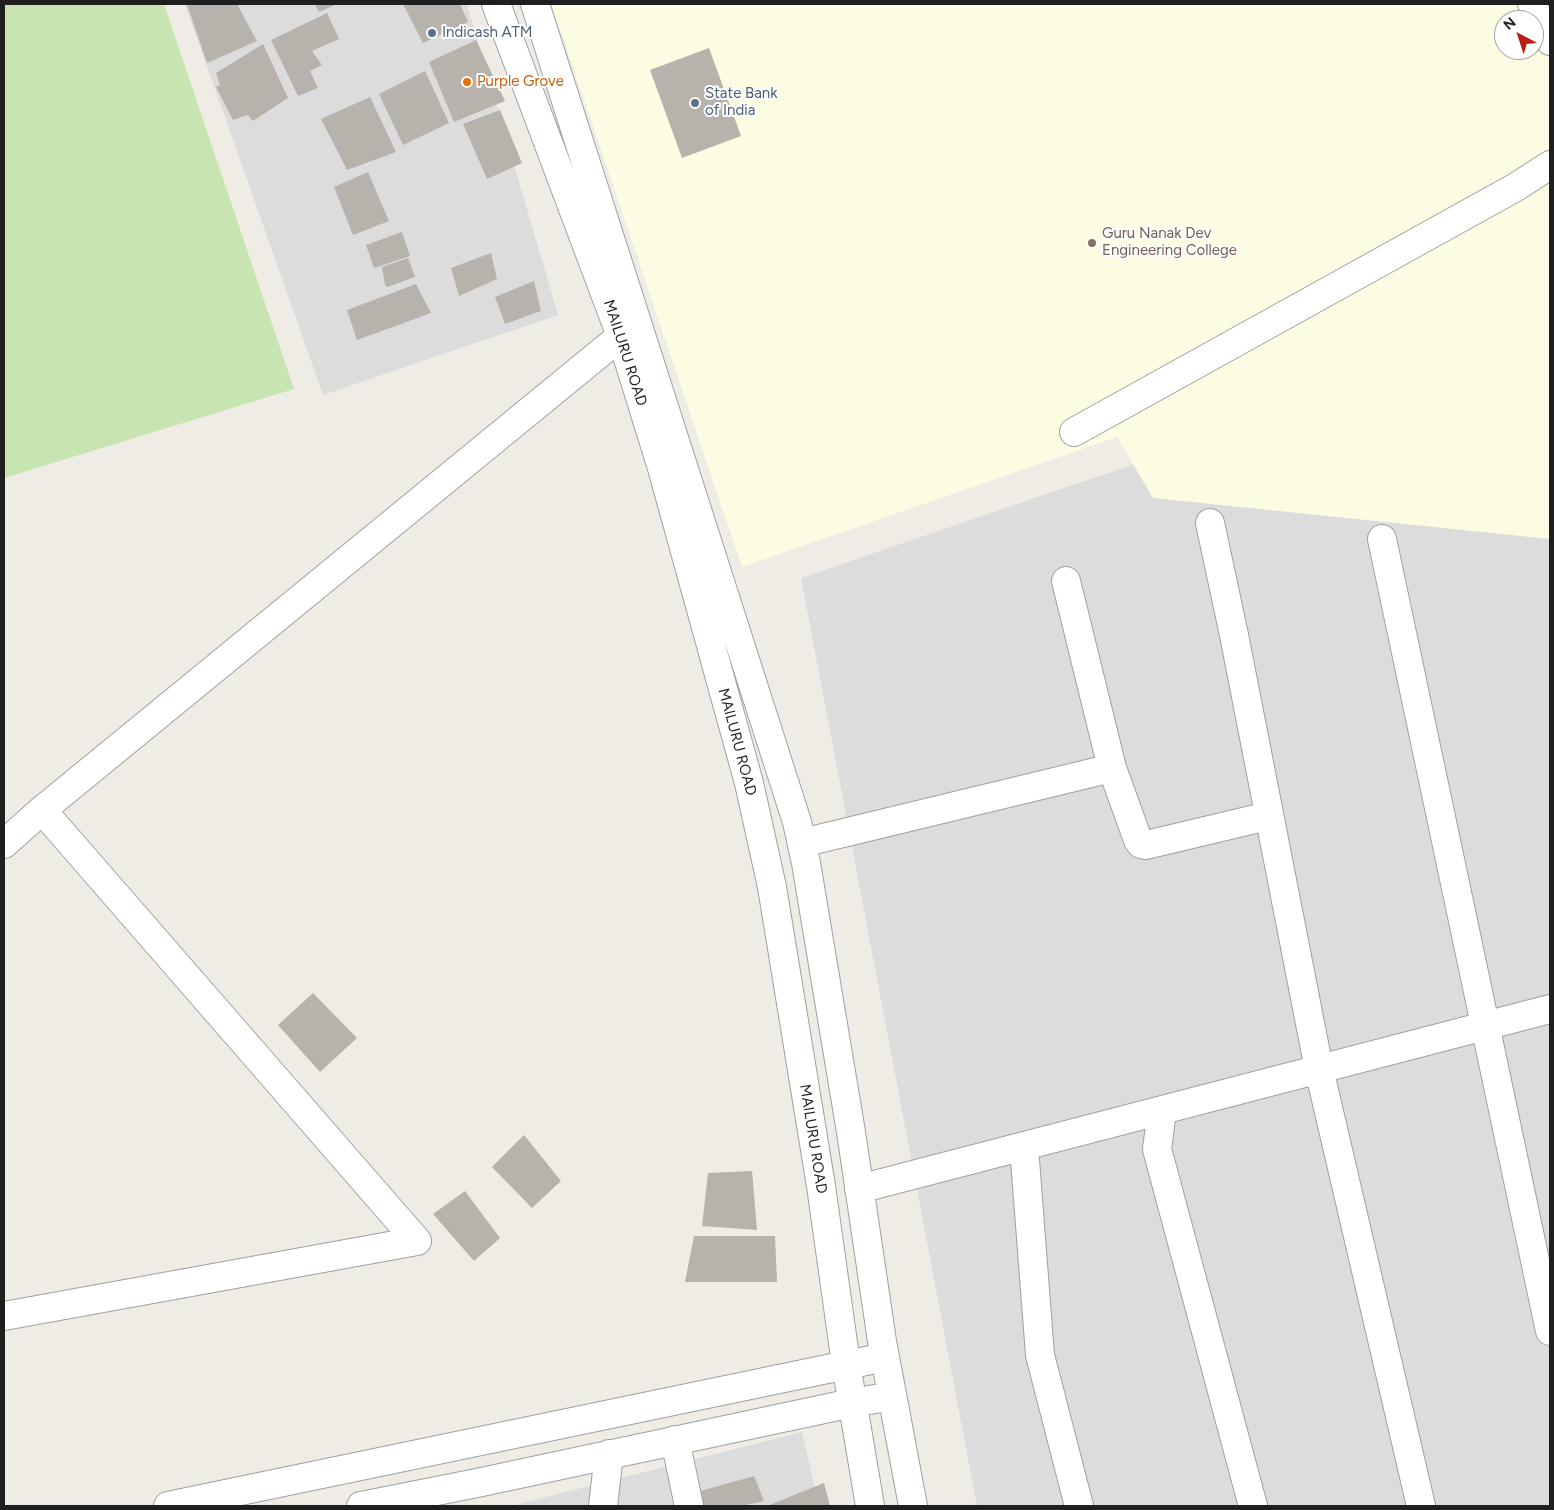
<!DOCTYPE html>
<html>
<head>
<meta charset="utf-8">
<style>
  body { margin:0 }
  #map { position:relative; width:1554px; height:1510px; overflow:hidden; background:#efece6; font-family:Figtree,sans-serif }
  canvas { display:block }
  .frame { position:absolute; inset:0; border:5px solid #1f1f1f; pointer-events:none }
  .north { position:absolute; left:1494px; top:10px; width:50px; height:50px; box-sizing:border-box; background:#fff; border:1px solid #a5a5a5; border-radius:50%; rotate:320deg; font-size:14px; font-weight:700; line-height:20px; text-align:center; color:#1f1f1f }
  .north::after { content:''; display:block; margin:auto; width:18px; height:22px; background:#b91d14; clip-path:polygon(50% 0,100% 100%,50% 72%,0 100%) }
</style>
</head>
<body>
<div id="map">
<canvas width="1554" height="1510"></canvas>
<div class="frame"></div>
<div class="north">N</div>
</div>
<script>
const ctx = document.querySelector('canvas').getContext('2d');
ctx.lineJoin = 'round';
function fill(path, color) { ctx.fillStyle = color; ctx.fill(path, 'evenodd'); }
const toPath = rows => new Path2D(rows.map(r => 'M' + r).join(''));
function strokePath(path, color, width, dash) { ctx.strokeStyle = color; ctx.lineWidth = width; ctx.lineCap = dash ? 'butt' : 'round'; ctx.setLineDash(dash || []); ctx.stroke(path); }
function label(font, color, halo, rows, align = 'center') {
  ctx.font = font + ' Figtree,sans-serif'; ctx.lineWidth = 4; ctx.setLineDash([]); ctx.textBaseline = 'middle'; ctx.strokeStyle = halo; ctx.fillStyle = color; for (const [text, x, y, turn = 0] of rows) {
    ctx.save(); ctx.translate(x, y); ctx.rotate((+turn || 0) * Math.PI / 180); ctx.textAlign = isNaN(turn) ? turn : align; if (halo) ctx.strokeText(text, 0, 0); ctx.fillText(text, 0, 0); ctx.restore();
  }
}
const residential = toPath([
  [185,4,467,4,558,315,323,395],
  [1143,461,1550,523,1550,1506,977,1506,801,578],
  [802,1432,819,1506,511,1506]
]);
const education = toPath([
  [551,4,1550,4,1550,539,1153,498,1117,437,742,567,563,37],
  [1504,20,1534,20,1534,50,1504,50]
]);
const grass = toPath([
  [4,4,164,4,294,389,4,478]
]);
const building = toPath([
  [188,4,237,4,257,41,207,63,187,5],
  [315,4,337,4,319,12],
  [403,4,460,4,468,22,423,43],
  [327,13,339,39,312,51,322,65,310,71,318,88,298,96,271,40],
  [476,40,505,101,454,122,429,62],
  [263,44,288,98,253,121,248,115,233,120,216,87,220,85,216,73],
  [709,48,741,136,682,158,650,70],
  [425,71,449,123,403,145,379,94],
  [370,97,396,152,347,170,321,119],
  [500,110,522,163,487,179,463,124],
  [368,172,389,221,353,235,334,187],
  [402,232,410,256,374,268,366,245],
  [491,253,497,279,459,296,451,268],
  [408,258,415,277,387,287,385,285,382,267],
  [534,281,541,311,505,324,495,297],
  [416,284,431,313,357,340,347,310],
  [313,993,357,1038,320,1072,278,1025],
  [524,1135,561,1181,532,1208,492,1167],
  [752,1171,757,1230,702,1226,708,1173],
  [465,1191,500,1238,474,1261,433,1214],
  [694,1236,775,1236,777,1282,685,1282],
  [754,1476,764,1501,741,1506,701,1506,697,1492],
  [824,1483,830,1506,767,1506]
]);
const minor = toPath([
  [496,4,621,336,662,468,749,783,772,887,821,1186,846,1364,870,1506],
  [535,4,797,822,806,863,851,1132,882,1341,913,1506],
  [1532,4,1550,41],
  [1074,432,1516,187,1550,165],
  [1210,523,1234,635,1319,1069,1421,1506],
  [1382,539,1550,1331],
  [1066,581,1112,768,1138,840,1141,844,1146,845,1268,816],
  [802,843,1112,768],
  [4,844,42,810],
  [1162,1111,1157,1149,1253,1506],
  [1024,1147,1040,1355,1079,1506],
  [859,1189,1550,1009],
  [417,1241,42,810,621,336],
  [4,1316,417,1241],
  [675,1440,689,1506],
  [168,1506,885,1357],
  [361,1506,477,1483,852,1403,892,1396],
  [603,1506,609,1454]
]);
const markers = [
  [432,33,5,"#5c6f8a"],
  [467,82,5,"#e8710a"],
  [695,103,5,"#5c6f8a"],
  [1092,243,5,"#8d6e63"]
];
const serviceNames = [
  ["Indicash ATM",442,33],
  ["State Bank",705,94],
  ["of India",705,111]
];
const foodNames = [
  ["Purple Grove",477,82]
];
const educationNames = [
  ["Guru Nanak Dev",1102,234],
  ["Engineering College",1102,251]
];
const streetNames = [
  ["MAILURU ROAD",625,353,72],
  ["MAILURU ROAD",737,742,75],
  ["MAILURU ROAD",813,1139,81]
];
fill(residential, '#dddcdc');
fill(education, '#fbfce2');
fill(grass, '#c7e4b1');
fill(building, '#b8b2ac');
strokePath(minor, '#a0a0a0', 30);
strokePath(minor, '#fff', 28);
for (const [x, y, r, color] of markers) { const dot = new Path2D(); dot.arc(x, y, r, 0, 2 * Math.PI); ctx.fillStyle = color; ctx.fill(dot); strokePath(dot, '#fff', 2); }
label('15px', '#4e5e75', '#fff', serviceNames, 'left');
label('15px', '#c56008', '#fff', foodNames, 'left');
label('15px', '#785e54', '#fff', educationNames, 'left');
label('15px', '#1f1f1f', '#fff', streetNames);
</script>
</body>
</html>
